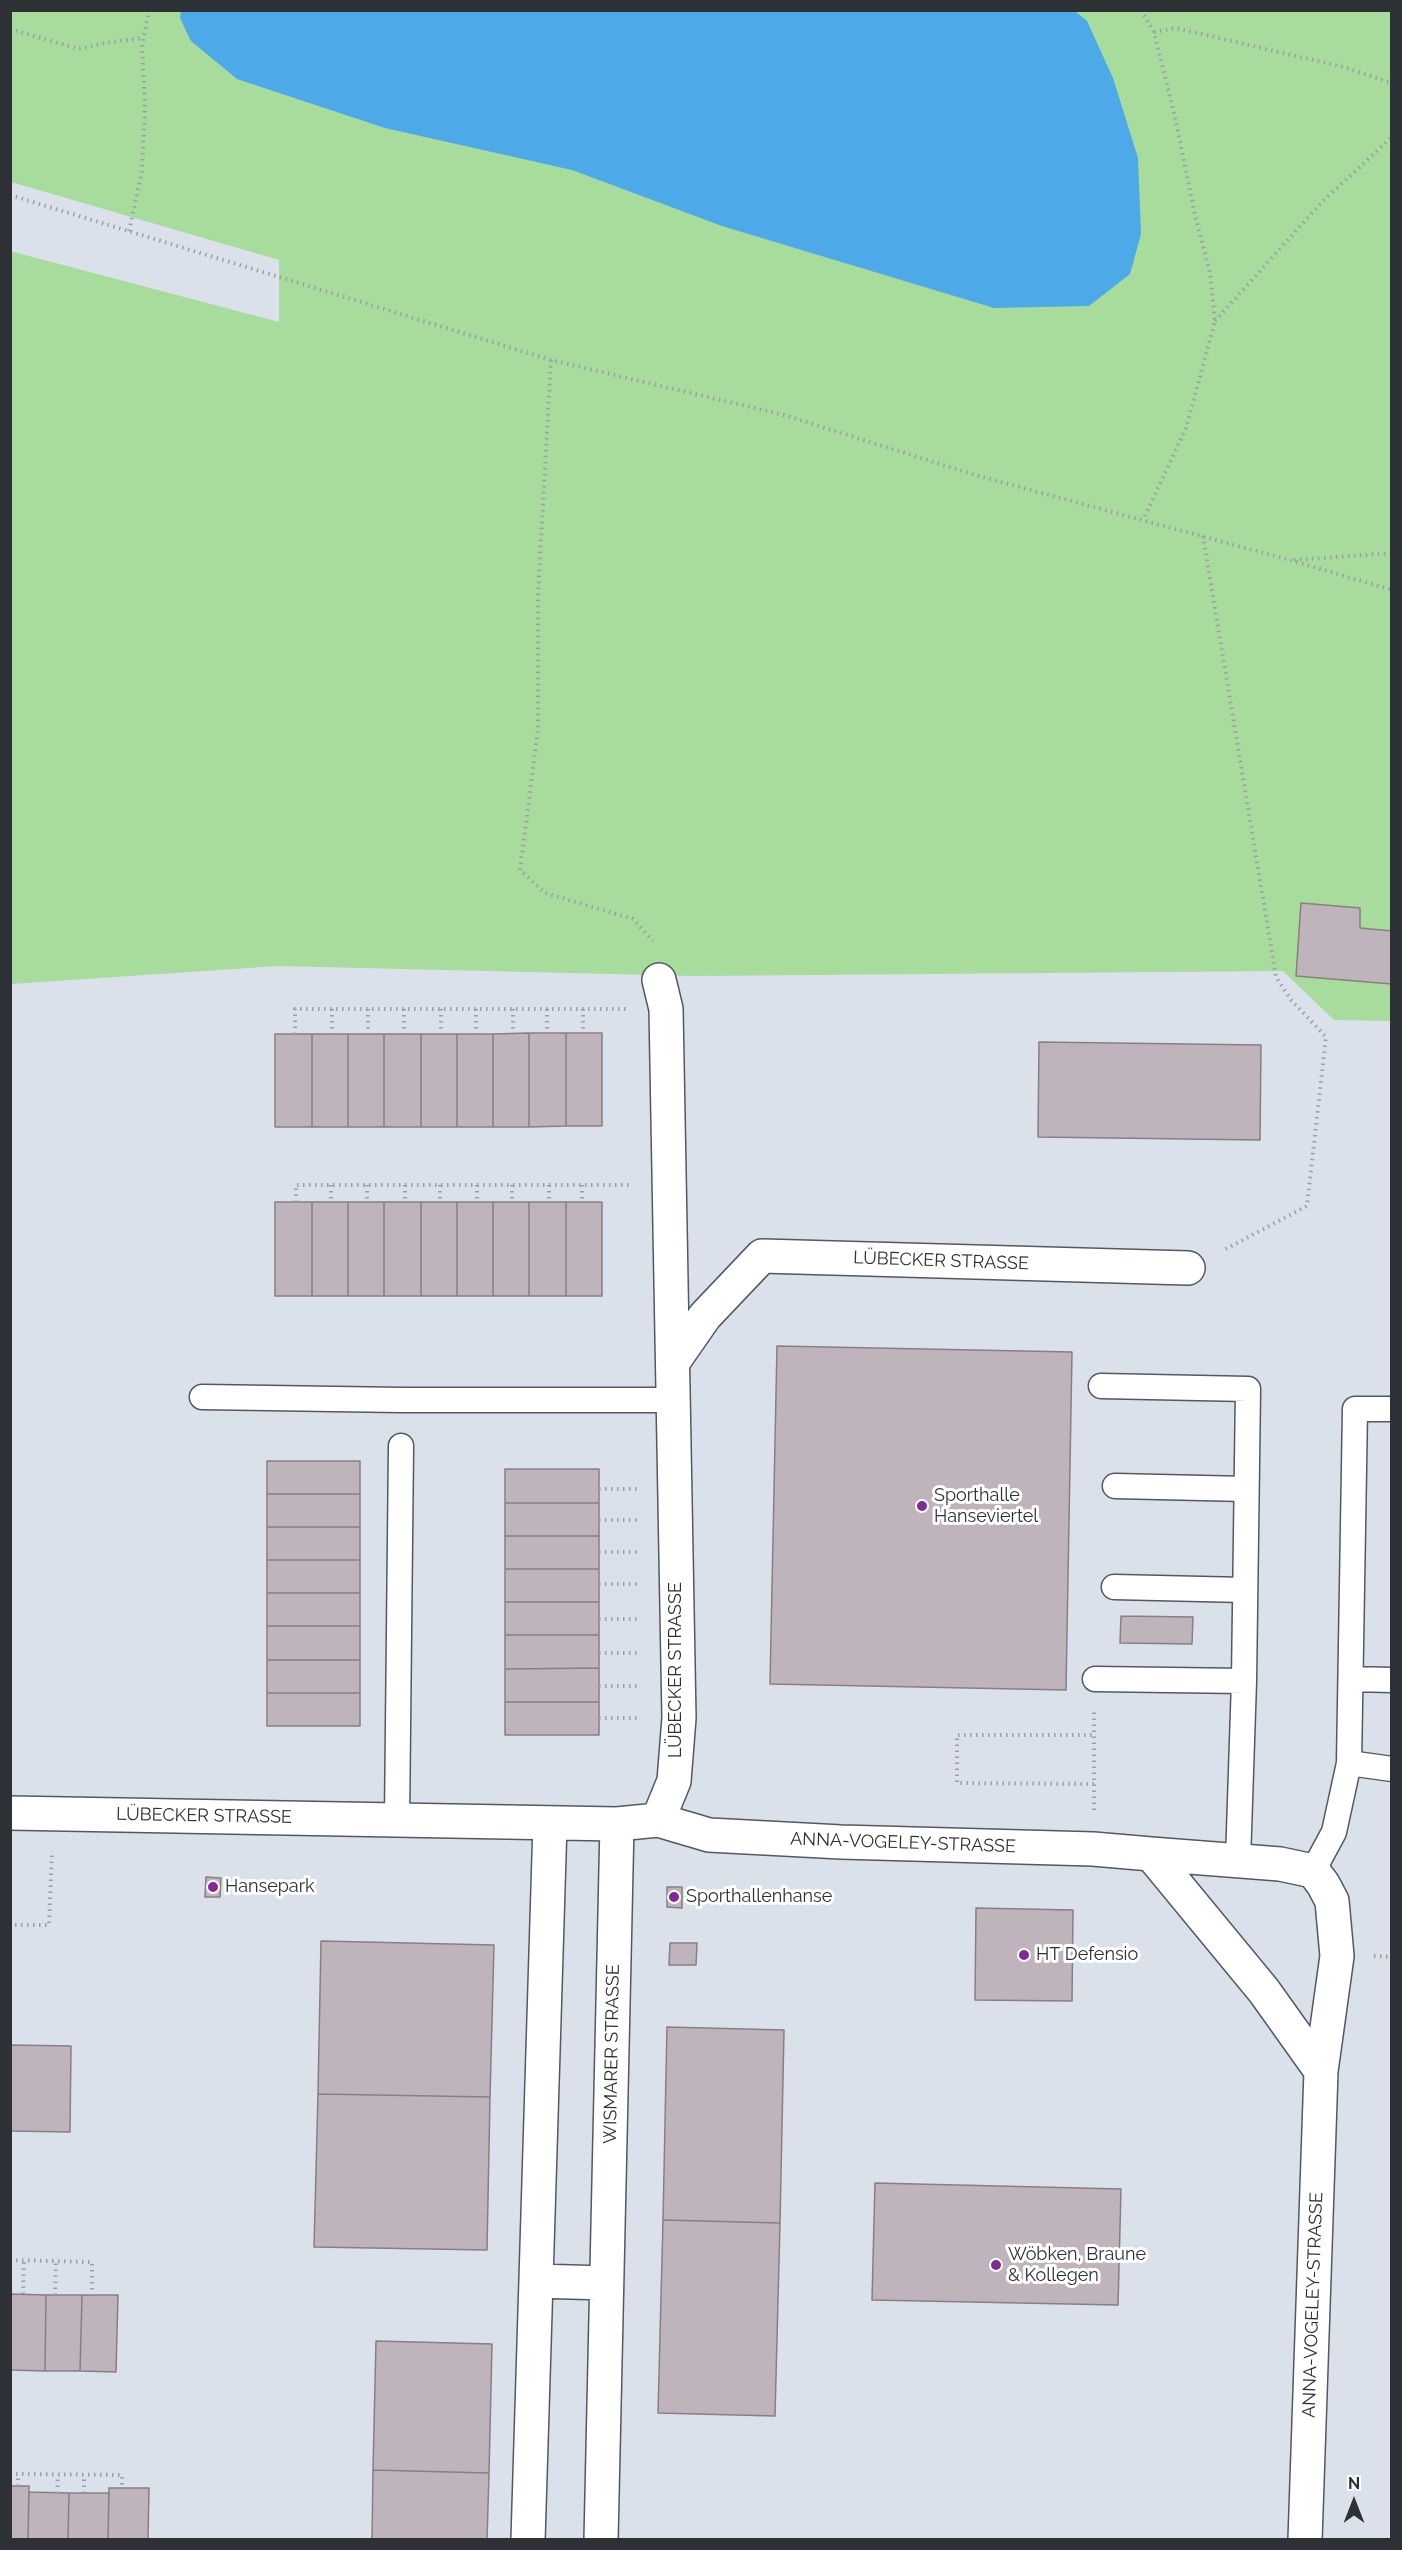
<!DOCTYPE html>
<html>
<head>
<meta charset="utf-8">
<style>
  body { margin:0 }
  #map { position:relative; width:1402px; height:2550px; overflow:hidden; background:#dae1eb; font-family:Raleway,sans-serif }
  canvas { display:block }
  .frame { position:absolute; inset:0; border:12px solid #2d3034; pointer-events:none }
  .north { position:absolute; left:1324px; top:2472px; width:60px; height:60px; -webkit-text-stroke:4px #fff; paint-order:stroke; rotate:0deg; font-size:16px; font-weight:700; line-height:24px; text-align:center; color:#2d3034 }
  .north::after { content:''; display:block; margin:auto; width:21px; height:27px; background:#2d3034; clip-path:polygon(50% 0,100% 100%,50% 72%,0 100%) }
</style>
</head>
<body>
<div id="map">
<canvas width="1402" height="2550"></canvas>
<div class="frame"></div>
<div class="north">N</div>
</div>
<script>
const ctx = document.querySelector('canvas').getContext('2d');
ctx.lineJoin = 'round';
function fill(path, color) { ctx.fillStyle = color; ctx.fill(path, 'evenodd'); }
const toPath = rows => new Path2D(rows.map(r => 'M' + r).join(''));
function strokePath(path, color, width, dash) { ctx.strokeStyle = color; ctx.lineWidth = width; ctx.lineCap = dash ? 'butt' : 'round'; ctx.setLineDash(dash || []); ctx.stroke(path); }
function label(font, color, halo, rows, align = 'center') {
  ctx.font = font + ' Raleway,sans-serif'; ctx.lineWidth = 6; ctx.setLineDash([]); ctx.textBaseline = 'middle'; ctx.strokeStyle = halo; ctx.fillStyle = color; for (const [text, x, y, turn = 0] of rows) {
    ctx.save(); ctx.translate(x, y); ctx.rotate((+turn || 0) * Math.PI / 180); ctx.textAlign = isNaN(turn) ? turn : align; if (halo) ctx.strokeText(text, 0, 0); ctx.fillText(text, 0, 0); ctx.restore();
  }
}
const green = toPath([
  [11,11,1391,11,1391,1021,1334,1020,1283,971,694,976,278,966,11,984,10,251,279,322,279,260,11,182]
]);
const water = toPath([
  [181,10,1075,11,1087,21,1113,78,1138,158,1141,234,1130,274,1089,306,994,308,722,226,572,170,385,128,237,79,191,41,180,18]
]);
const building = toPath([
  [1301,903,1360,908,1360,928,1392,931,1392,984,1296,976,1301,903],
  [529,1033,529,1127,493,1127,493,1034,529,1033],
  [529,1033,566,1033,566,1126,529,1127,529,1033],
  [566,1033,602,1033,602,1126,566,1126,566,1033],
  [275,1034,312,1034,312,1127,275,1127,275,1034],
  [312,1034,348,1034,348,1127,312,1127,312,1034],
  [348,1034,384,1034,384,1127,348,1127,348,1034],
  [384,1034,421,1034,421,1127,384,1127,384,1034],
  [421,1034,457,1034,457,1127,421,1127,421,1034],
  [457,1034,493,1034,493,1127,457,1127,457,1034],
  [1039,1042,1261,1045,1260,1140,1038,1137,1039,1042],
  [275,1202,312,1202,312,1296,275,1296,275,1202],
  [312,1202,348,1202,348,1296,312,1296,312,1202],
  [348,1202,384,1202,384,1296,348,1296,348,1202],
  [384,1202,421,1202,421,1296,384,1296,384,1202],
  [421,1202,457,1202,457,1296,421,1296,421,1202],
  [457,1202,493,1202,493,1296,457,1296,457,1202],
  [493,1202,529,1202,529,1296,493,1296,493,1202],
  [529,1202,566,1202,566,1296,529,1296,529,1202],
  [566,1202,602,1202,602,1296,566,1296,566,1202],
  [777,1346,1072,1352,1066,1690,770,1684,777,1346],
  [267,1461,360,1461,360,1494,267,1494,267,1461],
  [505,1469,599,1469,599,1503,505,1503,505,1469],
  [267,1494,360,1494,360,1527,267,1527,267,1494],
  [505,1503,599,1503,599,1536,505,1536,505,1503],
  [267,1527,360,1527,360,1560,267,1560,267,1527],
  [505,1536,599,1536,599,1569,505,1569,505,1536],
  [267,1560,360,1560,360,1593,267,1593,267,1560],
  [505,1569,599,1569,599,1602,505,1602,505,1569],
  [267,1593,360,1593,360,1626,267,1626,267,1593],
  [505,1602,599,1602,599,1635,505,1635,505,1602],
  [1121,1616,1193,1617,1192,1644,1120,1643,1121,1616],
  [267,1626,360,1626,360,1660,267,1660,267,1626],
  [505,1635,599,1635,599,1668,505,1669,505,1635],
  [267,1660,360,1660,360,1693,267,1693,267,1660],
  [599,1668,599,1702,505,1702,505,1669,599,1668],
  [267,1693,360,1693,360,1726,267,1726,267,1693],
  [505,1702,599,1702,599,1735,505,1735,505,1702],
  [206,1877,221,1878,220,1897,205,1897,206,1877],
  [667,1887,682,1887,682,1908,667,1907,667,1887],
  [976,1908,1073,1910,1072,2001,975,2000,976,1908],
  [321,1941,494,1945,490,2097,318,2094,321,1941],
  [670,1943,697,1943,696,1965,669,1965,670,1943],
  [667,2027,784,2030,780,2223,663,2220,667,2027],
  [10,2045,71,2046,70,2132,10,2131,10,2045],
  [318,2094,490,2097,487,2250,314,2247,318,2094],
  [875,2183,1121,2189,1118,2305,872,2300,875,2183],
  [663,2220,780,2223,775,2416,658,2413,663,2220],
  [10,2294,46,2295,45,2371,10,2370,10,2294],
  [46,2295,82,2295,80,2371,45,2371,46,2295],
  [82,2295,118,2295,116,2372,80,2371,82,2295],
  [376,2341,492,2344,489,2473,373,2470,376,2341],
  [373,2470,489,2473,487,2540,372,2540,373,2470],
  [10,2486,29,2486,28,2540,10,2540,10,2486],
  [109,2488,149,2488,148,2540,108,2540,109,2488],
  [29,2492,69,2493,68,2540,28,2540,29,2492],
  [69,2493,109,2493,108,2540,68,2540,69,2493]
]);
const path = toPath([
  [1141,10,1154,32,1174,113,1196,219,1210,272,1215,321,1186,428,1143,520],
  [10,29,79,49,111,42,144,38],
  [1154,32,1176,28,1343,67,1392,83],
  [10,195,551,360,784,415,975,475,1290,560,1392,590],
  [129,231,142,171,145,104,142,46,149,10],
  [1215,321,1321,203,1392,137],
  [551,360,538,595,538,729,520,870,545,893,633,919,653,941],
  [1203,536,1276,977,1291,1000,1326,1037,1307,1206,1222,1251],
  [1294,560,1392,553],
  [332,1009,332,1034],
  [368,1009,368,1034],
  [404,1009,404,1034],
  [441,1009,441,1034],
  [476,1009,476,1034],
  [513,1009,513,1033],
  [547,1009,547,1033],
  [583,1009,583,1033],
  [295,1034,295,1009,626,1009],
  [331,1185,331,1202],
  [367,1185,367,1202],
  [405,1185,405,1202],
  [440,1185,440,1202],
  [477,1185,477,1202],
  [512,1185,512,1202],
  [549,1185,549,1202],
  [582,1185,582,1202],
  [296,1202,296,1185,630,1185],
  [599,1489,637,1489],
  [599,1520,637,1520],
  [599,1552,637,1552],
  [599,1584,637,1584],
  [599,1619,640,1619],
  [599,1653,640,1653],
  [599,1686,640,1686],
  [599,1718,640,1718],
  [1094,1784,957,1783,957,1735,1094,1735],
  [1094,1810,1094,1712],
  [10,1928,14,1925,49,1925,52,1851],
  [1374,1956,1392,1957],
  [10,2260,92,2262,92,2295],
  [23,2294,24,2260],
  [55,2295,56,2261],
  [10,2474,122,2475,122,2486],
  [18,2486,18,2474],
  [57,2493,58,2475],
  [84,2493,84,2475]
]);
const lane = toPath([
  [1101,1386,1248,1389,1244,1681,1238,1861],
  [202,1397,401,1400,674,1400],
  [1115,1486,1246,1489],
  [1114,1587,1245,1590],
  [1095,1679,1244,1681],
  [1351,1679,1392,1680],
  [1349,1763,1392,1769],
  [397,1820,401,1446],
  [1313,1871,1334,1832,1349,1763,1355,1409,1392,1409]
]);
const street = toPath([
  [673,1362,705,1316,762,1256,1188,1268],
  [10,1813,617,1824,658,1820,674,1781,679,1718,666,1009,659,980],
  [658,1820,709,1835,841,1842,1093,1849,1151,1854],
  [536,2281,606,2283],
  [528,2540,550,1823],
  [601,2540,617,1824],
  [1305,2540,1321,2071,1337,1956,1332,1901,1323,1884,1313,1871,1280,1864,1151,1854,1264,1991,1321,2071]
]);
const markers = [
  [922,1506,6,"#802997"],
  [213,1887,6,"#802997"],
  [674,1897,6,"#802997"],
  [1024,1955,6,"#802997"],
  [996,2265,6,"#802997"]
];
const streetNames = [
  ["LÜBECKER STRASSE",941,1261,2],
  ["LÜBECKER STRASSE",676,1670,-90],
  ["LÜBECKER STRASSE",204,1816,1],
  ["ANNA-VOGELEY-STRASSE",903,1843,2],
  ["WISMARER STRASSE",612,2054,-89],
  ["ANNA-VOGELEY-STRASSE",1313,2305,-88]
];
const poiNames = [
  ["Sporthalle",934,1496],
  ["Hanseviertel",934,1517],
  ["Hansepark",225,1887],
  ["Sporthallenhanse",686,1897],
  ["HT Defensio",1036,1955],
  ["Wöbken, Braune",1008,2255],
  ["& Kollegen",1008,2276]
];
fill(green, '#a7dc9d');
fill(water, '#4da9e7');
fill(building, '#bfb4bb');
strokePath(building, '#887e84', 1.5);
strokePath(lane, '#535961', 27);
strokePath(street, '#535961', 36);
strokePath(path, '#9ba0a8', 4, [1.5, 4.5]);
strokePath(lane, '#fff', 24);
strokePath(street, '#fff', 33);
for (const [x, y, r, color] of markers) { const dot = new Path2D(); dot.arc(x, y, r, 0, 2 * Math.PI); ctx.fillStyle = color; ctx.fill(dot); strokePath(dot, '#fff', 2); }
label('18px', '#2d3034', '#fff', streetNames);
label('18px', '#2d3034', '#fff', poiNames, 'left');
</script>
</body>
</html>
